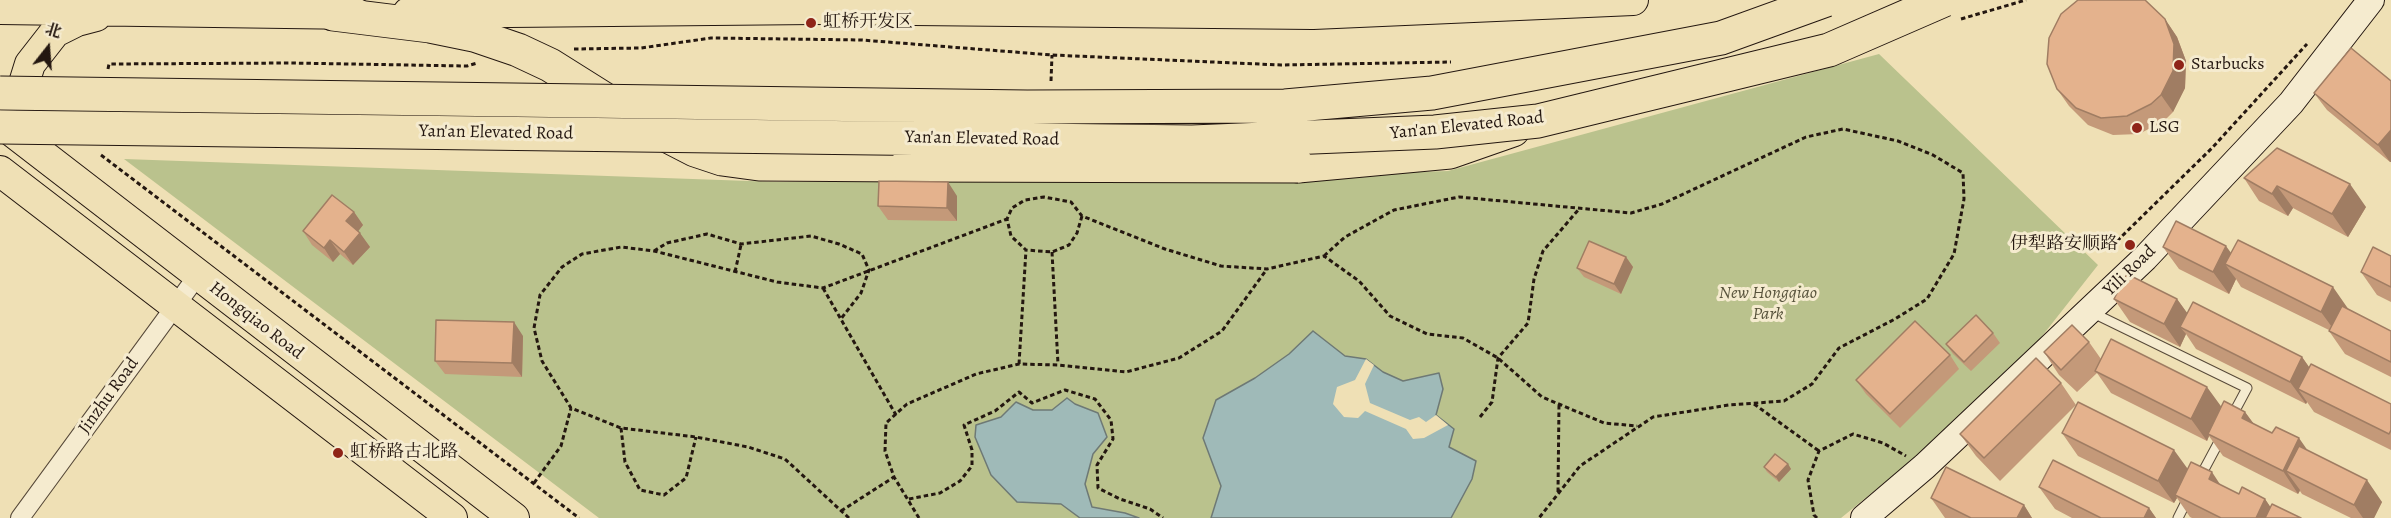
<!DOCTYPE html>
<html>
<head>
<meta charset="utf-8">
<style>
  body { margin:0 }
  #map { position:relative; width:2391px; height:518px; overflow:hidden; background:#efe0b5; font-family:Alegreya,"Noto Serif SC",serif }
  canvas { display:block }
  .north { position:absolute; left:18px; top:18px; width:60px; height:60px; -webkit-text-stroke:4px #f5ebcf; paint-order:stroke; rotate:17deg; font-size:16px; font-weight:700; line-height:24px; text-align:center; color:#241710 }
  .north::after { content:''; display:block; margin:auto; width:21px; height:27px; background:#241710; clip-path:polygon(50% 0,100% 100%,50% 72%,0 100%) }
</style>
</head>
<body>
<div id="map">
<canvas width="2391" height="518"></canvas>
<div class="north">北</div>
</div>
<script>
const ctx = document.querySelector('canvas').getContext('2d');
ctx.lineJoin = 'round';
function fill(path, color) { ctx.fillStyle = color; ctx.fill(path, 'evenodd'); }
const toPath = rows => new Path2D(rows.map(r => 'M' + r).join(''));
function strokePath(path, color, width, dash) { ctx.strokeStyle = color; ctx.lineWidth = width; ctx.lineCap = dash ? 'butt' : 'round'; ctx.setLineDash(dash || []); ctx.stroke(path); }
function label(font, color, halo, rows, align = 'center') {
  ctx.font = font + ' Alegreya,"Noto Serif SC",serif'; ctx.lineWidth = 6; ctx.setLineDash([]); ctx.textBaseline = 'middle'; ctx.strokeStyle = halo; ctx.fillStyle = color; for (const [text, x, y, turn = 0] of rows) {
    ctx.save(); ctx.translate(x, y); ctx.rotate((+turn || 0) * Math.PI / 180); ctx.textAlign = isNaN(turn) ? turn : align; if (halo) ctx.strokeText(text, 0, 0); ctx.fillText(text, 0, 0); ctx.restore();
  }
}
const green = toPath([
  [1879,54,2098,265,2002,387,1841,518,599,518,124,159,778,182,1119,182,1448,171]
]);
const water = toPath([
  [1313,331,1345,356,1366,359,1383,372,1403,381,1439,373,1443,389,1436,415,1454,429,1449,447,1476,461,1472,479,1451,518,1211,518,1221,486,1203,438,1216,400,1255,378,1289,354,1313,331],
  [1067,398,1075,404,1098,413,1107,437,1093,454,1085,484,1092,507,1125,513,1139,518,1080,518,1061,504,1017,502,991,475,975,437,976,425,1001,417,1016,402,1033,410,1052,410,1067,398]
]);
const pier = toPath([
  [1366,359,1374,365,1365,384,1370,403,1410,420,1419,417,1426,422,1436,415,1448,425,1424,438,1413,439,1406,429,1365,411,1358,418,1344,417,1333,404,1337,387,1355,380]
]);
const path = toPath([
  [1961,19,2026,0],
  [574,49,641,48,711,38,862,40,1052,55,1281,65,1451,62],
  [108,69,109,64,291,63,467,66,477,63],
  [1051,81,1052,55],
  [101,155,579,518],
  [1082,216,1077,233,1069,245,1052,252,1026,250,1011,236,1007,219,1012,208,1025,200,1044,197,1071,202,1082,216,1165,249,1221,266,1267,269,1324,256,1359,281,1390,316,1427,334,1463,338,1498,358,1542,397,1604,423,1637,426],
  [2117,241,2212,148,2307,44],
  [654,251,667,243,707,234,741,244,811,236,839,244,862,254,869,270,861,293,840,320],
  [1052,252,1058,364],
  [1324,256,1345,237,1394,210,1459,197,1631,213,1662,204,1806,137,1843,129,1898,141,1933,155,1963,173,1964,199,1954,254,1927,299,1895,319,1839,348,1812,384,1784,401,1729,405,1653,417,1580,466,1539,518],
  [735,272,741,245],
  [823,288,896,415],
  [1019,364,1026,250],
  [1754,404,1819,451],
  [1480,417,1492,402,1498,358,1528,323,1534,279,1543,251,1579,209],
  [621,428,625,462,640,490,664,495,686,478,696,437],
  [534,483,561,446,571,408],
  [1558,492,1559,404],
  [909,499,940,493,960,481,972,466,972,450,964,425,995,411,1019,392,1032,403,1065,390,1095,399,1111,420,1113,439,1097,465,1098,488,1120,499,1150,509,1163,518],
  [841,511,894,477],
  [849,518,785,459,748,447,696,437,621,428,571,408,542,361,534,328,540,295,562,267,582,254,621,247,654,251,777,282,823,288,1007,219],
  [919,518,894,477,885,451,886,423,907,404,976,374,1019,364,1058,365,1126,372,1179,358,1222,331,1267,269],
  [1817,518,1814,515,1808,480,1819,451,1853,434,1883,443,1906,456]
]);
const lane = toPath([
  [2091,312,2247,388,2231,418],
  [2199,479,2222,436],
  [2178,518,2189,496]
]);
const street = toPath([
  [20,518,198,275]
]);
const secondary = toPath([
  [1864,518,1925,466,2145,258,2291,103,2371,0]
]);
const primary = toPath([
  [0,9,357,14],
  [408,13,814,9,1313,14,1633,0],
  [0,122,514,518],
  [38,149,24,116,22,100,25,80,30,64,55,32,77,21,96,16],
  [0,171,452,518]
]);
const highway = toPath([
  [333,14,430,26,474,35,518,50,550,65,620,109],
  [662,133,695,150,722,159,759,164,907,165],
  [1298,166,1450,152,1513,130]
]);
const highwayBridge = toPath([
  [0,93,1027,107,1285,106,1432,93,1721,38,1826,0],
  [0,127,1192,142,1435,132,1538,121,1829,50,1944,0],
  [907,165,1298,166]
]);
const wall = toPath([
  [2165,19,2177,37,2186,61,2185,88,2173,112,2164,121,2139,134,2113,135,2088,125,2069,106,2057,89],
  [2351,48,2390,162,2327,110,2314,93],
  [2244,178,2366,207,2348,237,2293,208,2288,216,2259,201],
  [957,196,957,221,888,220,878,206],
  [354,212,363,225,358,231,370,247,353,265,340,254,333,262,312,245,303,231],
  [2163,247,2231,253,2391,331,2391,377,2345,354,2329,331,2329,330,2241,287,2236,279,2229,294,2179,269],
  [2391,256,2391,302,2377,295,2361,272],
  [1626,257,1633,267,1621,294,1584,277,1577,268],
  [2114,299,2177,299,2187,313,2302,357,2309,367,2391,404,2391,450,2314,412,2307,402,2306,404,2196,349,2186,334,2180,347,2130,322],
  [1993,333,2000,343,1971,371,1953,354,1946,344],
  [523,336,522,377,445,374,435,361],
  [2089,342,2101,359,2221,407,2245,412,2254,424,2307,450,2382,502,2374,518,2351,518,2302,494,2300,491,2298,494,2223,456,2209,436,2207,441,2111,393,2097,373,2077,392,2059,375,2044,352],
  [1950,355,1959,369,1900,428,1866,394,1856,380],
  [2061,383,2076,405,2000,481,1976,456,1960,434],
  [2062,433,2187,469,2239,494,2265,499,2270,507,2301,518,2192,518,2190,517,2177,498,2174,503,2078,456],
  [1788,464,1791,469,1779,482,1767,472,1764,467],
  [2039,487,2149,508,2156,518,2072,518,2055,509],
  [1931,498,2024,505,2032,518,1945,518]
]);
const shadedWall = toPath([
  [2165,19,2177,37,2186,61,2185,88,2173,112,2161,95],
  [2391,130,2391,162,2390,162,2378,145],
  [948,182,957,196,957,221,947,208],
  [2350,184,2366,207,2348,237,2332,214],
  [2277,186,2293,208,2288,216,2272,194],
  [354,212,363,225,356,234,346,221],
  [360,233,370,247,353,265,344,252],
  [330,240,340,254,333,262,324,248],
  [2226,246,2242,268,2225,264,2236,279,2229,294,2213,272],
  [1626,257,1633,267,1621,294,1614,284],
  [2333,287,2349,310,2337,334,2321,312],
  [2177,299,2193,321,2180,327,2186,334,2180,347,2164,324],
  [514,322,523,336,522,377,512,363],
  [2302,357,2318,380,2298,389,2307,402,2306,404,2290,382],
  [2207,387,2223,409,2208,434,2209,436,2207,441,2191,419],
  [2245,412,2261,434,2242,418],
  [2299,438,2315,461,2286,471,2300,490,2298,494,2283,471],
  [2174,450,2190,472,2175,495,2177,498,2174,503,2158,481],
  [1788,464,1791,469,1779,482,1776,477],
  [2212,472,2227,495,2209,479],
  [2367,480,2382,502,2374,518,2363,518,2354,505],
  [2265,499,2278,518,2256,518],
  [2024,505,2032,518,2017,518],
  [2149,508,2156,518,2144,518]
]);
const building = toPath([
  [2078,0,2145,0,2165,19,2174,44,2173,71,2161,95,2151,104,2127,116,2101,118,2076,108,2057,89,2047,64,2049,38,2061,14,2078,0],
  [2351,48,2391,81,2391,130,2378,145,2314,93,2351,48],
  [2277,148,2350,184,2332,214,2277,186,2272,194,2244,178,2277,148],
  [879,181,948,182,947,208,878,206,879,181],
  [332,195,354,212,346,221,360,233,344,252,330,240,324,248,303,231,332,195],
  [2176,221,2226,246,2213,272,2163,247,2176,221],
  [2238,240,2333,287,2321,312,2225,264,2238,240],
  [1589,241,1626,257,1614,284,1577,268,1589,241],
  [2373,247,2391,256,2391,287,2361,272,2373,247],
  [2127,274,2177,299,2164,324,2114,299,2127,274],
  [2193,302,2302,357,2290,382,2180,327,2193,302],
  [2342,306,2391,331,2391,362,2329,331,2342,306],
  [1976,315,1993,333,1964,362,1946,344,1976,315],
  [436,320,514,322,512,363,435,361,436,320],
  [1915,321,1950,355,1890,414,1856,380,1915,321],
  [2072,325,2089,342,2061,370,2044,352,2072,325],
  [2111,339,2207,387,2191,419,2095,371,2111,339],
  [2036,358,2061,383,1984,458,1960,434,2036,358],
  [2311,364,2391,404,2391,430,2389,434,2298,389,2311,364],
  [2224,401,2245,412,2242,418,2272,433,2276,427,2299,438,2283,471,2208,434,2224,401],
  [2078,402,2174,450,2158,481,2062,433,2078,402],
  [2299,446,2367,480,2354,505,2286,471,2299,446],
  [1775,454,1788,464,1776,477,1764,467,1775,454],
  [2053,460,2149,508,2144,518,2101,518,2039,487,2053,460],
  [2191,462,2212,472,2209,479,2239,494,2242,487,2265,499,2256,518,2221,518,2175,495,2191,462],
  [1946,467,2024,505,2017,518,1971,518,1931,498,1946,467],
  [2272,504,2301,518,2265,518,2272,504]
]);
const markers = [
  [811,23,6,"#8f2418"],
  [2179,65,6,"#8f2418"],
  [2137,128,6,"#8f2418"],
  [2130,245,6,"#8f2418"],
  [338,453,6,"#8f2418"]
];
const poiNames = [
  ["虹桥开发区",823,23],
  ["Starbucks",2191,65],
  ["LSG",2149,128],
  ["伊犁路安顺路",2118,245,"right"],
  ["虹桥路古北路",350,453]
];
const streetNames = [
  ["Yan'an Elevated Road",1467,126,-6],
  ["Yan'an Elevated Road",496,133,1],
  ["Yan'an Elevated Road",982,139,1],
  ["Yili Road",2130,271,-44],
  ["Hongqiao Road",256,321,38],
  ["Jinzhu Road",109,396,-54]
];
const parkNames = [
  ["New Hongqiao",1768,294],
  ["Park",1768,315]
];
fill(green, '#bac28d');
fill(water, '#9fbab8');
strokePath(water, '#6e7975', 1.5);
fill(pier, '#efe0b5');
strokePath(lane, '#574939', 11);
strokePath(street, '#574939', 20);
strokePath(secondary, '#241710', 28);
strokePath(primary, '#241710', 32);
strokePath(highway, '#241710', 35);
strokePath(path, '#241710', 3, [4.5, 3]);
strokePath(lane, '#f5ebcf', 9);
strokePath(street, '#f5ebcf', 18);
strokePath(secondary, '#f5ebcf', 26);
strokePath(primary, '#efe0b5', 30);
strokePath(highway, '#efe0b5', 33);
strokePath(highwayBridge, '#241710', 35, []);
strokePath(highwayBridge, '#efe0b5', 33);
fill(wall, '#c49979');
fill(shadedWall, '#a07d63');
fill(building, '#e4b28d');
strokePath(building, '#a07d63', 1.5);
for (const [x, y, r, color] of markers) { const dot = new Path2D(); dot.arc(x, y, r, 0, 2 * Math.PI); ctx.fillStyle = color; ctx.fill(dot); strokePath(dot, '#f5ebcf', 2); }
label('18px', '#241710', '#f5ebcf', poiNames, 'left');
label('18px', '#241710', '#f5ebcf', streetNames);
label('italic 18px', '#58533c', '#f5ebcf', parkNames);
</script>
</body>
</html>
